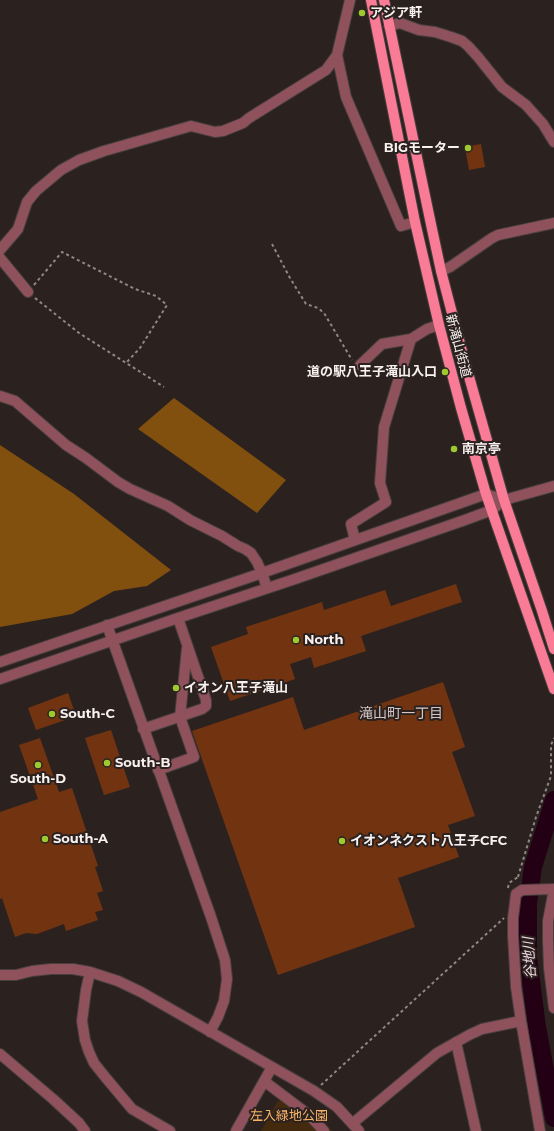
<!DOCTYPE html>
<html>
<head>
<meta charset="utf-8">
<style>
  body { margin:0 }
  canvas { display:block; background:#2b2220 }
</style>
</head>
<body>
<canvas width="554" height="1131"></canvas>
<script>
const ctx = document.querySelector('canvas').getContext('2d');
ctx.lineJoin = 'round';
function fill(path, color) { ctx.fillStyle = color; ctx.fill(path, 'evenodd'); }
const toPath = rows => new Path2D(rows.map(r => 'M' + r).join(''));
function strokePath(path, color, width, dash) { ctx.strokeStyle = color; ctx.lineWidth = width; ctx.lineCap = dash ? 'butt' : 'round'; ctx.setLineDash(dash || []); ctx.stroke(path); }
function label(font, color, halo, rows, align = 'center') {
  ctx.font = font + ' Montserrat,"Noto Sans JP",sans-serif'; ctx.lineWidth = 4; ctx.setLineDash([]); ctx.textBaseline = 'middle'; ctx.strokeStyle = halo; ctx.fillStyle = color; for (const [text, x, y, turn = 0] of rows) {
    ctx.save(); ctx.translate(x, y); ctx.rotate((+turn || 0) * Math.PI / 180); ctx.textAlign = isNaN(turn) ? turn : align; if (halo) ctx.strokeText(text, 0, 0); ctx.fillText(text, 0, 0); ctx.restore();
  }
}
const green = toPath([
  [290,1098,322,1120,332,1131,261,1131,278,1101]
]);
const forest = toPath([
  [174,398,286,480,257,513,138,429],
  [0,445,74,494,171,570,147,586,114,591,72,614,0,627]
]);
const river = toPath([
  [554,800,533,867,528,904,528,957,537,1027,554,1118]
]);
const building = toPath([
  [481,144,485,167,469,170,465,147],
  [456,584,462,602,361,636,366,651,314,668,311,657,290,664,295,679,230,701,211,647,248,634,246,627,322,602,324,610,385,590,391,606],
  [443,682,465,747,452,752,475,816,448,825,459,857,398,878,415,927,278,975,192,731,293,697,304,730],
  [68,693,74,710,71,718,36,730,28,708],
  [111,730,130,787,104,795,85,738],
  [40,738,59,792,72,788,98,866,95,867,103,891,97,893,103,910,95,912,98,920,66,931,64,924,37,934,26,933,15,937,2,898,0,899,0,812,38,799,19,745]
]);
const path = toPath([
  [272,244,290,278,306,304,318,308,324,313,352,360],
  [34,285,62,252,135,289,156,296,167,305,140,348,126,363],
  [35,298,79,333,164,387],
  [518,877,536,817,551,776,551,745,554,738],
  [508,888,509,883,518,877],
  [321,1085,504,918]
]);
const minor = toPath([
  [350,0,337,55,346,97,401,226,415,222],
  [389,26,400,23,419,30,435,32,451,37,462,41,468,46,478,57,502,87,526,105,543,124,554,142],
  [0,250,18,229,27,202,36,191,61,170,79,160,104,151,191,126,215,132,223,131,243,123,249,118,326,70,337,55],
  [0,258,28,292],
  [441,271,450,267,492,238,498,235,554,223],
  [360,365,382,344,411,339],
  [0,396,15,401,66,445,86,458,118,482,130,489,168,506,190,520,222,536,238,546,245,549,251,553,257,562,262,573,267,588],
  [355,540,351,524,386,502,380,483,384,427,411,339,427,329,439,325],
  [107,625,211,917,225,960,227,979,224,1001,218,1017,210,1032],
  [0,662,262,573,486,494,504,500],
  [0,679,178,618,295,579,465,520,492,510,504,500,554,486],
  [143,729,202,709,206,706,206,700,178,618],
  [158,770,194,757,180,717,187,648],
  [554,889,548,921,548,940,549,968,554,1008],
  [90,972,86,990,82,1021,85,1040,89,1052,94,1063,106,1078,132,1109,170,1131],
  [0,975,16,975,32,971,51,969,73,969,90,972,118,981,141,992,314,1091,337,1107,359,1131],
  [456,1042,476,1131],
  [0,1054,53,1099,79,1123,85,1131],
  [264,1081,309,1115,324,1131],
  [353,1123,437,1053,469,1035,482,1029,521,1021],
  [236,1131,272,1067],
  [540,1131,521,1021,516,987,513,936,513,918,516,894,522,890,554,889]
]);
const major = toPath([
  [371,0,415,222,439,325,461,408,486,494,554,689],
  [384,0,432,229,441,271,464,359,504,500,542,611,554,649]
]);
const markers = [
  [362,13,4,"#9eca2f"],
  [468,148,4,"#9eca2f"],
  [445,372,4,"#9eca2f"],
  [454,449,4,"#9eca2f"],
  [296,640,4,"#9eca2f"],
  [176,688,4,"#9eca2f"],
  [52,714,4,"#9eca2f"],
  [107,763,4,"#9eca2f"],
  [38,765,4,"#9eca2f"],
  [45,839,4,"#9eca2f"],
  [342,841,4,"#9eca2f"]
];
const poiNames = [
  ["アジア軒",370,13],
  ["BIGモーター",460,148,"right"],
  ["道の駅八王子滝山入口",437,372,"right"],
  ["南京亭",462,449],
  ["North",304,640],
  ["イオン八王子滝山",184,688],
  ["South-C",60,714],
  ["South-B",115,763],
  ["South-D",38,779,"center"],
  ["South-A",53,839],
  ["イオンネクスト八王子CFC",350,841]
];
const streetNames = [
  ["新滝山街道",458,346,75]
];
const parkNames = [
  ["左入緑地公園",289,1116]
];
const neighbourhoodNames = [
  ["滝山町一丁目",401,714]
];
const waterNames = [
  ["谷地川",530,958,-94]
];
fill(green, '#432a0e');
fill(forest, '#814f0e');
strokePath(river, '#240014', 18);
fill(building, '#723410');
strokePath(minor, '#483f3d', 12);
strokePath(major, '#483f3d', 12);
strokePath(path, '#8f8786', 2, [3, 3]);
strokePath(minor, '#8f525d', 10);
strokePath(major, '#fa7b95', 10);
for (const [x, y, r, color] of markers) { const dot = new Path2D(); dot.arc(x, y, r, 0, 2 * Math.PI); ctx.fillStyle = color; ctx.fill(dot); strokePath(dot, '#2b2220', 1.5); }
label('bold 13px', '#f8f1f0', '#2b2220', poiNames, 'left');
label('13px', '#f8f1f0', '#2b2220', streetNames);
label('13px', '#fab468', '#2b2220', parkNames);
label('14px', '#d3c6c4', '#2b2220', neighbourhoodNames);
label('italic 14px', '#f2d9e4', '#2b2220', waterNames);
</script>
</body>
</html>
